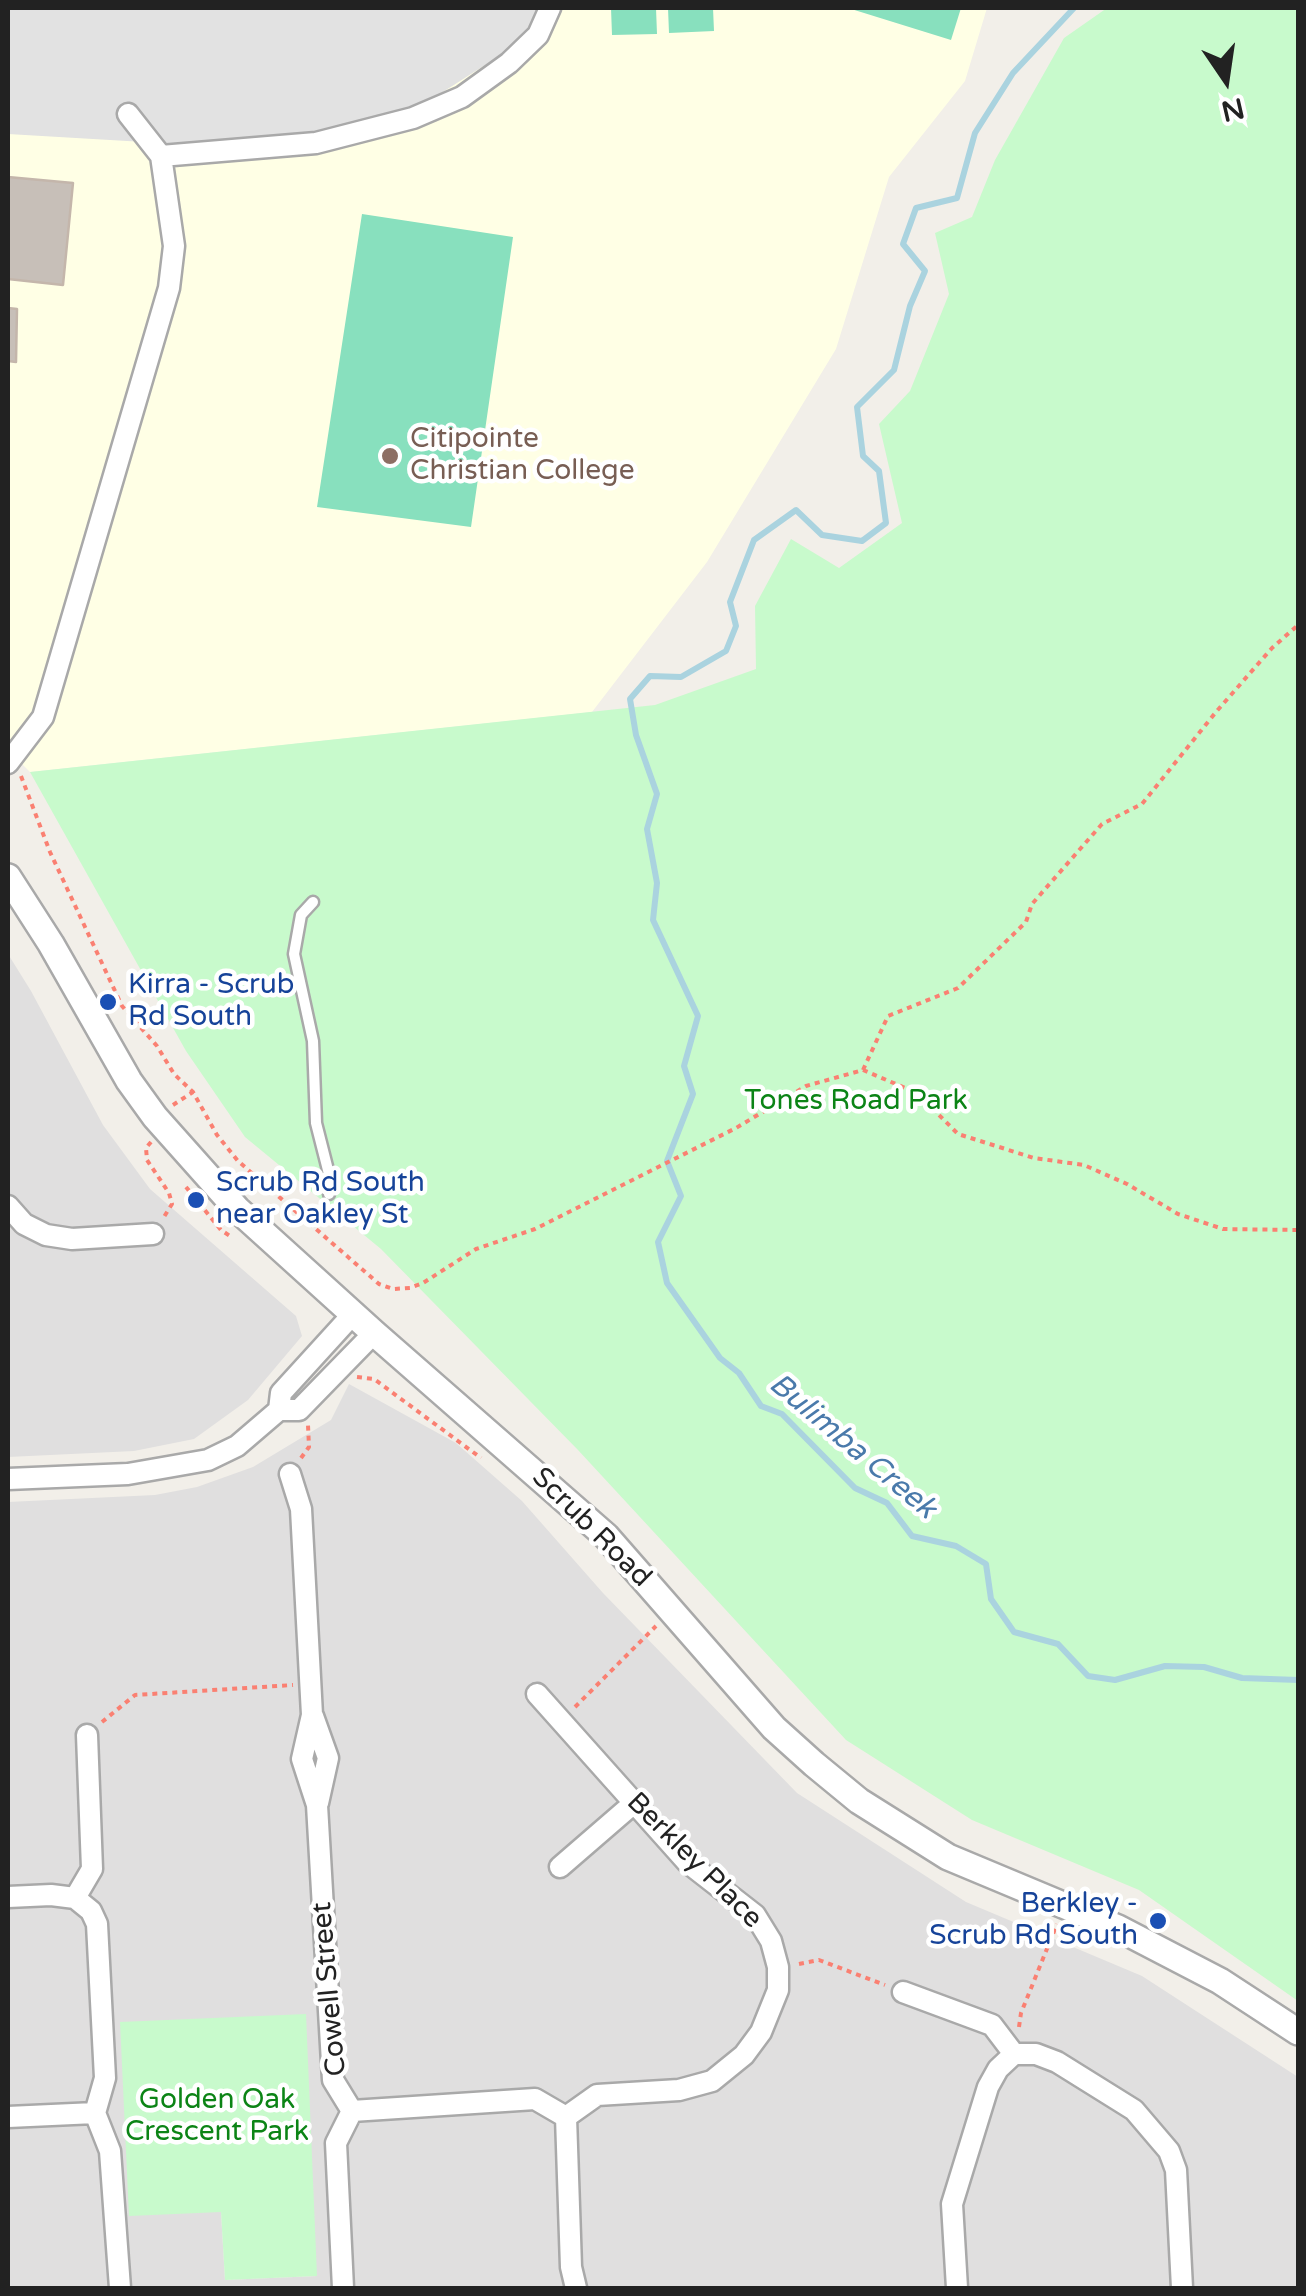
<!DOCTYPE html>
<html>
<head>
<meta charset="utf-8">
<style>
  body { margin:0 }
  #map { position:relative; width:1306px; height:2296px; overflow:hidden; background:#f2efe9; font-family:"Varela Round",sans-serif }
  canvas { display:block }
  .frame { position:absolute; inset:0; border:10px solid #222; pointer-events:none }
  .north { position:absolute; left:1176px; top:30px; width:100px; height:100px; -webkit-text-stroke:8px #fff; paint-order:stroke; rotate:167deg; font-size:28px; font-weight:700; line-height:40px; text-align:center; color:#222 }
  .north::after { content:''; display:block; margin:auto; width:35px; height:45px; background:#222; clip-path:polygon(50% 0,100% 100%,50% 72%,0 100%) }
</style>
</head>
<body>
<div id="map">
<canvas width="1306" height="2296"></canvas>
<div class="frame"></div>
<div class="north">N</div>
</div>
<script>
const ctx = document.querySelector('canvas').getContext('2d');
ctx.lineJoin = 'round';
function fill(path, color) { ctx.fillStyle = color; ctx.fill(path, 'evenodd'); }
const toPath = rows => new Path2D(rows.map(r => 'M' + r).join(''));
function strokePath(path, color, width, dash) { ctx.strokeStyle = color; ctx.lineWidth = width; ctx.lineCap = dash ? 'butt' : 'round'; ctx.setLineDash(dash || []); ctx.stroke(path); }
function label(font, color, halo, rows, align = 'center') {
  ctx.font = font + ' "Varela Round",sans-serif'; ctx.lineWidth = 9; ctx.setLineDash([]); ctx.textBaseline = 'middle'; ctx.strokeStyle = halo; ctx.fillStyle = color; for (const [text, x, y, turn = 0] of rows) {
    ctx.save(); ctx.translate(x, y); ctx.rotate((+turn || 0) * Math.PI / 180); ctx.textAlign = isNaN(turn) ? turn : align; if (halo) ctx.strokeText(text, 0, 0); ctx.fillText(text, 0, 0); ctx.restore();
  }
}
const residential = toPath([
  [8,954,31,991,103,1125,150,1189,296,1316,302,1336,248,1400,194,1439,134,1451,8,1457],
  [349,1384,456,1443,522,1501,603,1593,797,1793,966,1902,1142,1976,1298,2077,1298,2288,8,2288,8,1502,155,1495,197,1487,253,1467,331,1420],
  [221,2212,317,2276,225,2280]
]);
const education = toPath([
  [8,8,987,8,965,81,889,177,836,349,707,562,592,712,30,772,8,750]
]);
const park = toPath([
  [1107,8,1298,8,1298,2001,1139,1890,972,1820,846,1740,578,1450,381,1249,245,1137,186,1051,30,772,655,705,756,669,755,606,791,539,839,568,902,523,879,424,910,391,949,294,935,233,972,217,995,160,1064,38],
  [306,2014,317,2276,225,2280,221,2212,129,2216,120,2022]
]);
const pitch = toPath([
  [611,8,656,8,657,34,612,35],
  [668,8,713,8,714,31,669,33],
  [848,8,961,8,951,40],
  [362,214,513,237,471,527,317,507]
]);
const parking = toPath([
  [8,8,426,9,540,8,518,44,424,104,289,140,178,144,8,134]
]);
const stream = toPath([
  [1074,8,1013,73,975,133,957,198,916,208,903,244,925,271,910,306,894,370,857,407,863,456,879,471,886,523,862,541,822,535,796,510,754,540,730,602,736,626,726,651,681,677,650,676,630,699,636,735,657,794,647,829,657,883,653,920,698,1016,684,1066,693,1094,667,1161,681,1196,658,1242,667,1283,720,1358,739,1373,761,1406,782,1414,855,1488,887,1503,912,1536,956,1546,986,1564,991,1599,1014,1632,1058,1644,1088,1676,1115,1680,1165,1666,1204,1667,1242,1678,1298,1680]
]);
const building = toPath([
  [8,177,73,183,63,285,8,279,8,177],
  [8,308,17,309,16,362,8,361,8,308]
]);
const path = toPath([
  [21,776,50,852,122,1006,157,1046,174,1074,193,1092,217,1135,238,1161,379,1284,393,1289,410,1288,423,1283,476,1249,535,1229,736,1128,806,1086,863,1070,917,1093,958,1134,1034,1158,1084,1165,1127,1184,1178,1214,1223,1229,1298,1230],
  [863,1070,888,1016,958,988,1026,922,1032,904,1102,824,1142,804,1216,712,1272,648,1298,625],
  [173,1105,193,1092],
  [151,1142,146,1148,147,1160,169,1193,172,1204,162,1220],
  [186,1187,221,1230,233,1238],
  [357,1377,374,1379,481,1458],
  [301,1458,309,1447,308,1425],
  [575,1707,656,1626],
  [102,1722,135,1695,293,1685],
  [799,1964,819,1960,885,1985],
  [1019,2027,1021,2013,1057,1924]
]);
const service = toPath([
  [313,902,301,915,294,954,313,1041,316,1123,329,1174,329,1194]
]);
const minor = toPath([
  [161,156,316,143,413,118,462,97,509,63,538,35,550,8],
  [8,763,43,717,169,288,174,246,161,156,128,114],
  [8,1206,24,1224,46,1235,72,1239,153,1234],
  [279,1410,281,1393,353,1314],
  [290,1474,301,1509,312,1715,302,1759,317,1805,333,2080,352,2111,336,2143,343,2288],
  [8,1479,128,1474,208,1460,237,1446,279,1410,299,1410,374,1333],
  [313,1716,328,1758,318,1803],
  [560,1867,634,1803],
  [8,1897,51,1895,75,1898,91,1911,97,1924,105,2078,95,2113,110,2151,120,2288],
  [75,1898,92,1869,87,1735],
  [903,1992,992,2025,1014,2054],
  [352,2111,535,2099,566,2117,597,2095,679,2090,712,2081,744,2055,761,2032,778,1990,778,1967,771,1941,755,1915,687,1862,537,1694],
  [8,2117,95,2113],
  [566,2117,571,2267,576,2288],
  [957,2288,952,2204,988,2087,998,2069,1014,2054,1036,2054,1057,2062,1134,2110,1169,2151,1176,2170,1182,2288]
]);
const tertiary = toPath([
  [8,877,51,944,129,1081,155,1117,237,1209,374,1333,606,1536,774,1728,814,1764,859,1801,948,1857,1118,1928,1220,1981,1298,2032]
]);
const markers = [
  [390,456,10,"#8d6e63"],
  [108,1002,10,"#1a4fb4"],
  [196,1200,10,"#1a4fb4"],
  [1158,1921,10,"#1a4fb4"]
];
const educationNames = [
  ["Citipointe",410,440],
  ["Christian College",410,472]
];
const transitNames = [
  ["Kirra - Scrub",128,986],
  ["Rd South",128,1018],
  ["Scrub Rd South",216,1184],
  ["near Oakley St",216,1216],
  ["Berkley -",1138,1905,"right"],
  ["Scrub Rd South",1138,1937,"right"]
];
const parkNames = [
  ["Tones Road Park",856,1102],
  ["Golden Oak",217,2101],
  ["Crescent Park",217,2133]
];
const streetNames = [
  ["Scrub Road",591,1528,45],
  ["Berkley Place",694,1861,45],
  ["Cowell Street",330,1989,-95]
];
const waterNames = [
  ["Bulimba Creek",852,1447,40]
];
fill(residential, '#e0dfdf');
fill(education, '#ffffe5');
fill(park, '#c8facc');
fill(pitch, '#88e0be');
fill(parking, '#e2e2e2');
strokePath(stream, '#aad3df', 6);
fill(building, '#c7bfb8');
strokePath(building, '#c4b6ab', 2.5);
strokePath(service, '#a9a9a9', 15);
strokePath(minor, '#a9a9a9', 25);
strokePath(tertiary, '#a9a9a9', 30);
strokePath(path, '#fa8072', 4, [5, 5]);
strokePath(service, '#fff', 10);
strokePath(minor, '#fff', 20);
strokePath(tertiary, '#fff', 25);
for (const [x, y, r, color] of markers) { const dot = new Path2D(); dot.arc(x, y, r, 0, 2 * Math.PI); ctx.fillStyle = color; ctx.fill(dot); strokePath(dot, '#fff', 4); }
label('28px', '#785e54', '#fff', educationNames, 'left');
label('28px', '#164399', '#fff', transitNames, 'left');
label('28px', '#0c8416', '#fff', parkNames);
label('28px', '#222', '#fff', streetNames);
label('italic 30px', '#4a7aab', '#fff', waterNames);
</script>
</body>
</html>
